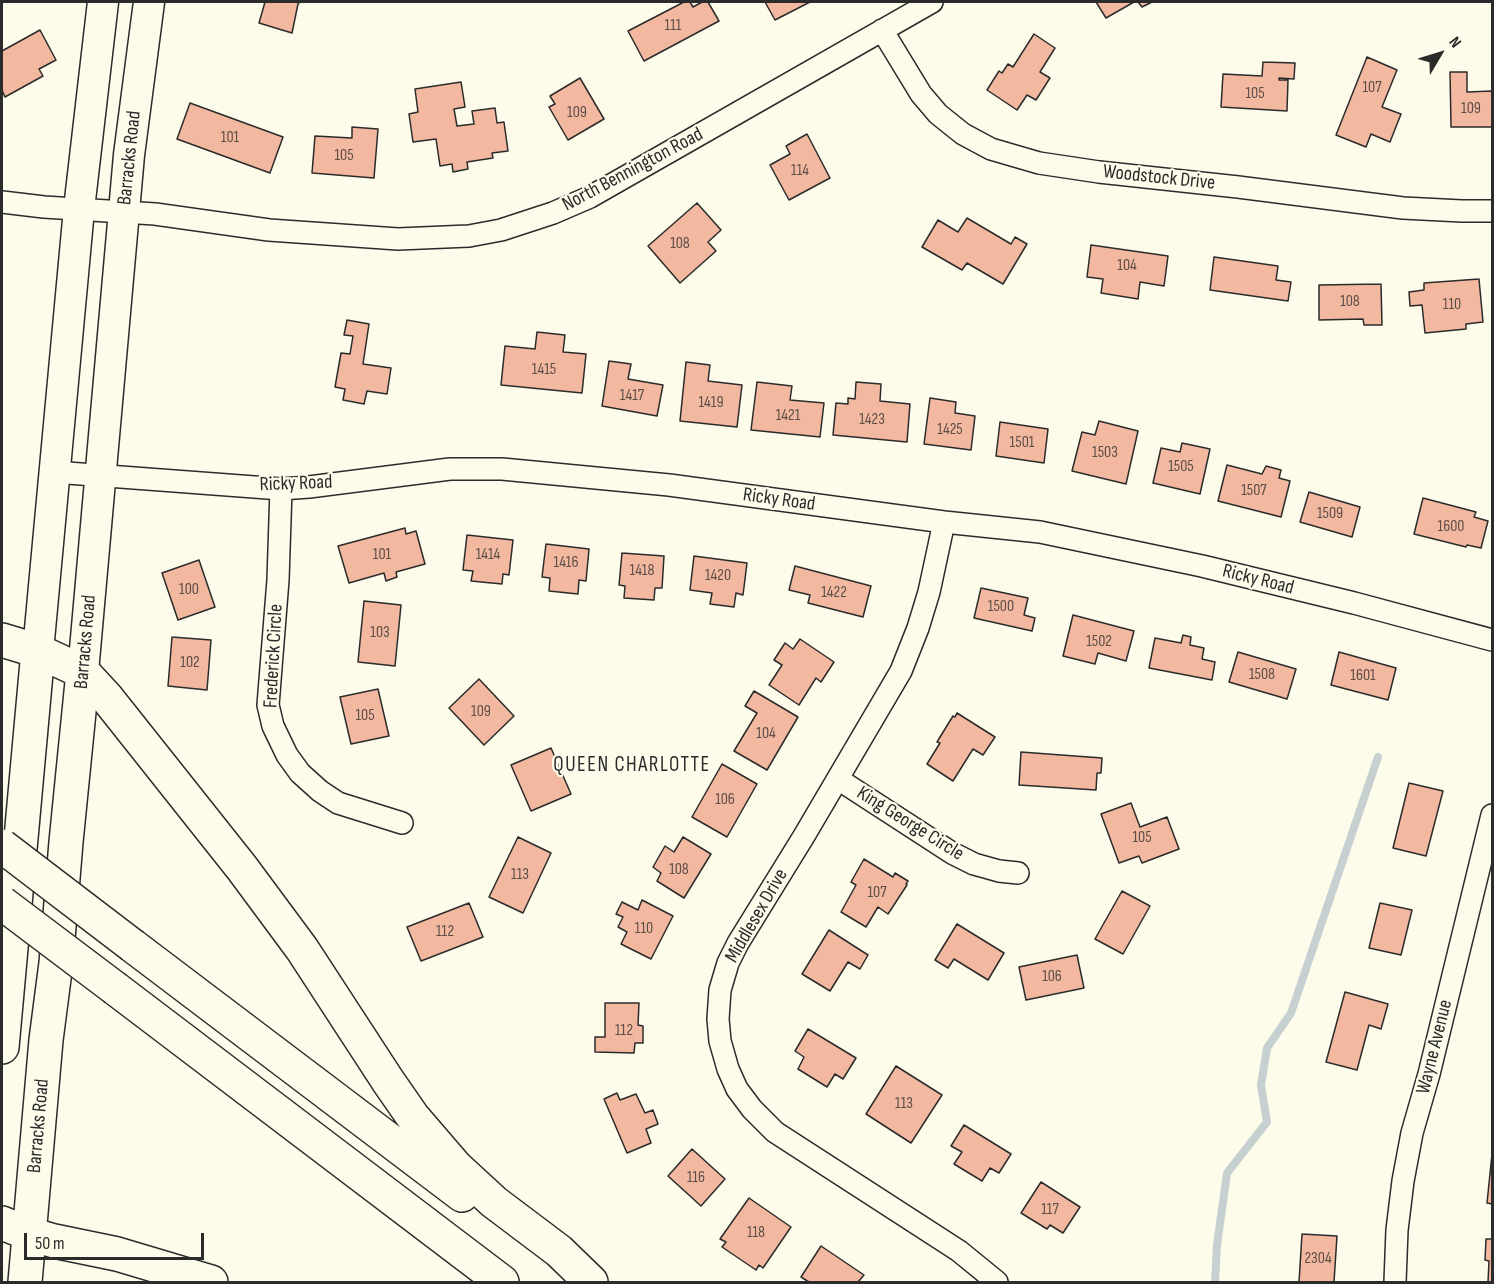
<!DOCTYPE html>
<html>
<head>
<meta charset="utf-8">
<style>
  body { margin:0 }
  #map { position:relative; width:1494px; height:1284px; overflow:hidden; background:#fdfbea; font-family:"Sofia Sans Condensed",sans-serif }
  canvas { display:block }
  .frame { position:absolute; inset:0; border:3px solid #2b2b2b; pointer-events:none }
  .north { position:absolute; left:1410px; top:24px; width:60px; height:60px; -webkit-text-stroke:4px #fdfbea; paint-order:stroke; rotate:52deg; font-size:16px; font-weight:700; line-height:24px; text-align:center; color:#2b2b2b }
  .north::after { content:''; display:block; margin:auto; width:21px; height:27px; background:#2b2b2b; clip-path:polygon(50% 0,100% 100%,50% 72%,0 100%) }
  .scale { position:absolute; left:24px; top:1233px; width:180px; height:27px; box-sizing:border-box; border:3px solid #2b2b2b; border-top:0; padding-left:8px; font-size:18px; line-height:21px; white-space:nowrap; color:#2b2b2b; -webkit-text-stroke:4px #fdfbea; paint-order:stroke }
</style>
</head>
<body>
<div id="map">
<canvas width="1494" height="1284"></canvas>
<div class="frame"></div>
<div class="north">N</div>
<div class="scale">50 m</div>
</div>
<script>
const ctx = document.querySelector('canvas').getContext('2d');
ctx.lineJoin = 'round';
const toPath = rows => new Path2D(rows.map(r => 'M' + r).join(''));
function strokePath(path, color, width, dash) { ctx.strokeStyle = color; ctx.lineWidth = width; ctx.lineCap = dash ? 'butt' : 'round'; ctx.setLineDash(dash || []); ctx.stroke(path); }
function fill(path, color) { ctx.fillStyle = color; ctx.fill(path, 'evenodd'); }
function label(font, color, halo, rows, align = 'center') {
  ctx.font = font + ' "Sofia Sans Condensed",sans-serif'; ctx.lineWidth = 4.5; ctx.setLineDash([]); ctx.textBaseline = 'middle'; ctx.strokeStyle = halo; ctx.fillStyle = color; for (const [text, x, y, turn = 0] of rows) {
    ctx.save(); ctx.translate(x, y); ctx.rotate((+turn || 0) * Math.PI / 180); ctx.textAlign = isNaN(turn) ? turn : align; if (halo) ctx.strokeText(text, 0, 0); ctx.fillText(text, 0, 0); ctx.restore();
  }
}
const stream = toPath([
  [1215,1282,1217,1245,1227,1173,1267,1122,1261,1085,1267,1048,1291,1013,1378,757]
]);
const building = toPath([
  [265,2,300,2,298,4,292,33,259,23,265,2],
  [684,2,690,2,693,7,702,2,708,2,719,21,644,61,628,31,684,2],
  [765,2,810,2,775,20,765,2],
  [1096,2,1134,2,1106,18,1096,2],
  [1138,2,1152,2,1142,7,1138,2],
  [40,30,56,60,39,69,43,76,5,97,2,90,2,51,40,30],
  [1034,34,1055,48,1040,72,1050,78,1036,100,1027,95,1017,110,987,90,999,71,1002,73,1008,64,1013,67,1034,34],
  [1367,57,1397,70,1382,107,1401,114,1390,142,1371,134,1366,147,1336,135,1367,57],
  [1263,62,1295,63,1294,79,1279,78,1279,80,1288,80,1287,111,1221,107,1223,74,1262,76,1263,62],
  [1450,72,1467,72,1467,92,1492,91,1492,127,1451,127,1450,72],
  [580,78,604,119,568,140,549,107,555,104,550,96,580,78],
  [461,82,465,107,454,109,457,126,474,124,472,111,495,108,497,123,504,122,508,151,492,153,493,158,467,162,468,169,453,172,452,164,440,166,436,139,413,142,409,114,418,112,415,89,461,82],
  [190,103,283,137,270,173,177,139,190,103],
  [352,127,378,129,374,178,312,173,315,136,352,138,352,127],
  [807,134,830,178,789,200,770,165,790,154,786,146,807,134],
  [697,203,721,230,708,242,716,251,680,283,648,246,697,203],
  [967,218,1011,244,1015,237,1027,244,1003,284,967,263,962,270,922,247,938,220,958,232,967,218],
  [1091,245,1168,256,1164,286,1140,282,1138,299,1101,293,1103,279,1087,277,1091,245],
  [1214,257,1278,266,1276,280,1291,282,1288,301,1210,290,1214,257],
  [1479,279,1483,322,1466,324,1466,329,1425,333,1422,305,1410,306,1409,292,1424,290,1424,283,1479,279],
  [1381,284,1382,325,1364,325,1363,319,1319,320,1319,285,1381,284],
  [347,320,369,324,363,364,391,368,387,394,367,391,364,404,343,400,345,389,335,387,341,353,350,354,353,336,344,335,347,320],
  [537,332,565,335,563,352,586,354,582,393,501,385,505,346,535,349,537,332],
  [609,361,631,364,628,379,663,385,657,416,602,406,609,361],
  [686,362,710,365,708,381,742,385,737,427,680,421,686,362],
  [757,382,792,386,790,400,824,403,820,437,751,430,757,382],
  [856,382,881,384,880,401,910,404,907,442,833,435,836,403,848,404,848,398,855,399,856,382],
  [930,398,956,402,955,413,975,416,971,450,924,444,930,398],
  [1099,421,1138,431,1126,484,1072,471,1082,432,1095,435,1099,421],
  [1000,422,1048,429,1044,463,996,456,1000,422],
  [1182,443,1210,449,1200,494,1153,483,1161,448,1180,452,1182,443],
  [1227,465,1262,474,1266,466,1281,470,1279,478,1290,481,1281,517,1218,501,1227,465],
  [1309,492,1360,507,1352,537,1300,522,1309,492],
  [1423,498,1476,512,1474,517,1488,521,1481,548,1467,545,1466,547,1414,534,1423,498],
  [405,528,406,534,416,531,425,564,396,572,397,577,386,581,384,573,349,583,338,546,405,528],
  [467,535,513,540,509,575,503,574,502,584,471,581,473,571,463,570,467,535],
  [546,544,589,549,586,581,579,580,578,594,549,591,550,578,542,577,546,544],
  [622,553,664,556,662,588,655,588,654,600,624,598,625,586,619,585,622,553],
  [694,556,747,563,743,595,736,593,734,607,710,604,712,593,690,590,694,556],
  [199,560,215,607,178,620,162,573,199,560],
  [795,566,871,586,863,617,808,603,810,595,789,590,795,566],
  [981,588,1028,598,1024,615,1035,618,1032,631,974,618,981,588],
  [364,601,401,605,395,666,358,662,364,601],
  [1073,615,1134,631,1126,661,1098,653,1095,664,1063,656,1073,615],
  [1183,635,1191,637,1190,645,1204,648,1202,659,1215,662,1212,680,1149,668,1155,638,1181,643,1183,635],
  [172,637,211,640,207,690,168,686,172,637],
  [800,639,834,662,821,682,816,678,799,705,769,685,782,665,774,660,785,643,793,649,800,639],
  [1238,652,1296,669,1287,699,1229,682,1238,652],
  [1339,652,1396,668,1388,700,1331,685,1339,652],
  [479,679,514,716,484,745,449,708,479,679],
  [378,689,389,736,351,744,340,697,378,689],
  [754,691,798,717,767,770,734,751,757,713,745,706,754,691],
  [957,713,995,737,983,755,973,749,953,781,927,764,940,743,937,742,953,716,955,717,957,713],
  [551,748,571,794,531,811,511,765,551,748],
  [1021,752,1102,758,1101,773,1097,773,1096,790,1019,785,1021,752],
  [722,764,757,784,727,837,692,817,722,764],
  [1409,783,1443,791,1426,856,1393,848,1409,783],
  [1131,803,1140,827,1167,817,1179,849,1142,863,1139,856,1119,863,1101,814,1131,803],
  [518,837,551,853,523,913,489,897,518,837],
  [683,837,711,854,684,898,657,881,661,873,653,867,665,846,674,852,683,837],
  [864,859,893,877,895,873,908,881,906,884,907,885,888,914,878,907,866,927,841,912,856,885,851,882,864,859],
  [1122,891,1150,906,1123,954,1095,939,1122,891],
  [642,900,673,916,651,959,621,944,627,932,618,927,623,917,616,914,622,902,638,910,642,900],
  [469,903,483,937,421,961,407,927,469,903],
  [1380,903,1412,910,1401,955,1369,948,1380,903],
  [957,924,1004,953,988,980,954,959,948,968,935,960,957,924],
  [829,930,868,955,860,969,848,962,830,991,802,974,829,930],
  [1077,955,1084,988,1026,1000,1019,967,1077,955],
  [1345,992,1388,1004,1381,1029,1369,1025,1357,1070,1326,1062,1345,992],
  [605,1003,639,1003,638,1025,643,1026,643,1043,635,1043,634,1053,595,1052,595,1037,605,1037,605,1003],
  [808,1029,856,1058,843,1079,835,1074,827,1087,798,1069,804,1057,795,1051,808,1029],
  [896,1066,942,1095,911,1143,866,1114,896,1066],
  [617,1093,620,1100,636,1094,645,1113,653,1110,658,1124,646,1129,651,1143,627,1153,604,1099,617,1093],
  [964,1125,1011,1154,999,1173,990,1168,982,1181,954,1164,962,1152,951,1146,964,1125],
  [692,1149,725,1179,701,1206,668,1176,692,1149],
  [1492,1154,1492,1204,1487,1203,1492,1154],
  [1041,1182,1080,1207,1063,1233,1050,1225,1047,1229,1021,1213,1041,1182],
  [749,1198,791,1227,763,1268,759,1265,756,1270,722,1247,726,1242,720,1239,749,1198],
  [1302,1234,1337,1236,1334,1282,1299,1282,1302,1234],
  [1486,1239,1492,1239,1492,1282,1488,1282,1489,1261,1485,1260,1486,1239],
  [821,1246,864,1275,858,1282,809,1282,801,1277,821,1246]
]);
const minor = toPath([
  [882,30,921,94,938,114,963,134,991,149,1039,163,1099,172,1238,187,1403,208,1462,211,1492,211],
  [2,202,44,207,155,214,269,230,398,239,469,236,501,230,553,213,590,197,932,2],
  [54,472,281,489,309,487,450,469,502,469,669,485,944,522,1040,532,1202,566,1354,603,1492,640],
  [281,489,278,580,268,705,273,726,287,755,300,773,320,791,338,803,402,823],
  [944,522,929,592,918,628,901,671,804,836,738,943,728,963,720,990,718,1019,720,1041,728,1069,737,1089,752,1109,775,1132,959,1251,997,1282],
  [838,779,952,853,974,864,999,871,1018,873],
  [1395,1282,1397,1230,1403,1181,1412,1133,1429,1074,1492,815]
]);
const secondary = toPath([
  [38,651,79,209,103,2],
  [83,672,129,155,149,2]
]);
const primary = toPath([
  [2,1047,38,651],
  [25,1282,46,1040,56,963,66,842,83,672]
]);
const motorway = toPath([
  [2,640,38,651,83,672,107,698,242,868,302,949,388,1081,413,1117,456,1167,494,1202,559,1251,591,1282],
  [133,946,462,1195],
  [116,989,502,1282],
  [2,1223,30,1234,54,1241,117,1254,211,1282]
]);
const motorwayBridge = toPath([
  [2,846,133,946],
  [2,903,116,989]
]);
const numberNames = [
  ["111",673,26],
  ["107",1372,88],
  ["105",1255,94],
  ["109",1471,109],
  ["109",577,113],
  ["101",230,138],
  ["105",344,156],
  ["114",800,171],
  ["108",680,244],
  ["104",1127,266],
  ["108",1350,302],
  ["110",1452,305],
  ["1415",544,370],
  ["1417",632,396],
  ["1419",711,403],
  ["1421",788,416],
  ["1423",872,420],
  ["1425",950,430],
  ["1501",1022,443],
  ["1503",1105,453],
  ["1505",1181,467],
  ["1507",1254,491],
  ["1509",1330,514],
  ["1600",1451,527],
  ["101",382,555],
  ["1414",488,555],
  ["1416",566,563],
  ["1418",642,571],
  ["1420",718,576],
  ["100",189,590],
  ["1422",834,593],
  ["1500",1001,607],
  ["103",380,633],
  ["1502",1099,642],
  ["102",190,663],
  ["1508",1262,675],
  ["1601",1363,676],
  ["109",481,712],
  ["105",365,716],
  ["104",766,734],
  ["106",725,800],
  ["105",1142,838],
  ["108",679,870],
  ["113",520,875],
  ["107",877,893],
  ["110",644,929],
  ["112",445,932],
  ["106",1052,977],
  ["112",624,1031],
  ["113",904,1104],
  ["116",696,1178],
  ["117",1050,1210],
  ["118",756,1233],
  ["2304",1318,1259]
];
const streetNames = [
  ["Barracks Road",130,158,-84],
  ["North Bennington Road",633,170,-28],
  ["Woodstock Drive",1159,178,6],
  ["Ricky Road",296,484,-2],
  ["Ricky Road",779,500,8],
  ["Ricky Road",1258,580,14],
  ["Barracks Road",86,642,-85],
  ["Frederick Circle",274,656,-87],
  ["King George Circle",910,824,32],
  ["Middlesex Drive",757,916,-60],
  ["Wayne Avenue",1435,1047,-76],
  ["Barracks Road",39,1126,-85]
];
const neighbourhoodNames = [
  ["QUEEN CHARLOTTE",632,766]
];
strokePath(stream, '#c7d0d0', 8);
fill(building, '#f2b8a0');
strokePath(building, '#2b2b2b', 1.5);
strokePath(minor, '#2b2b2b', 24);
strokePath(secondary, '#2b2b2b', 33);
strokePath(primary, '#2b2b2b', 36);
strokePath(motorway, '#2b2b2b', 36);
strokePath(minor, '#fdfbea', 21);
strokePath(secondary, '#fdfbea', 30);
strokePath(primary, '#fdfbea', 33);
strokePath(motorway, '#fdfbea', 33);
strokePath(motorwayBridge, '#2b2b2b', 36, []);
strokePath(motorwayBridge, '#fdfbea', 33);
label('16px', '#5d4e48', null, numberNames);
label('20px', '#2b2b2b', '#fdfbea', streetNames);
ctx.letterSpacing = '1.5px';
label('21px', '#2b2b2b', '#fdfbea', neighbourhoodNames);
ctx.letterSpacing = '0px';
</script>
</body>
</html>
